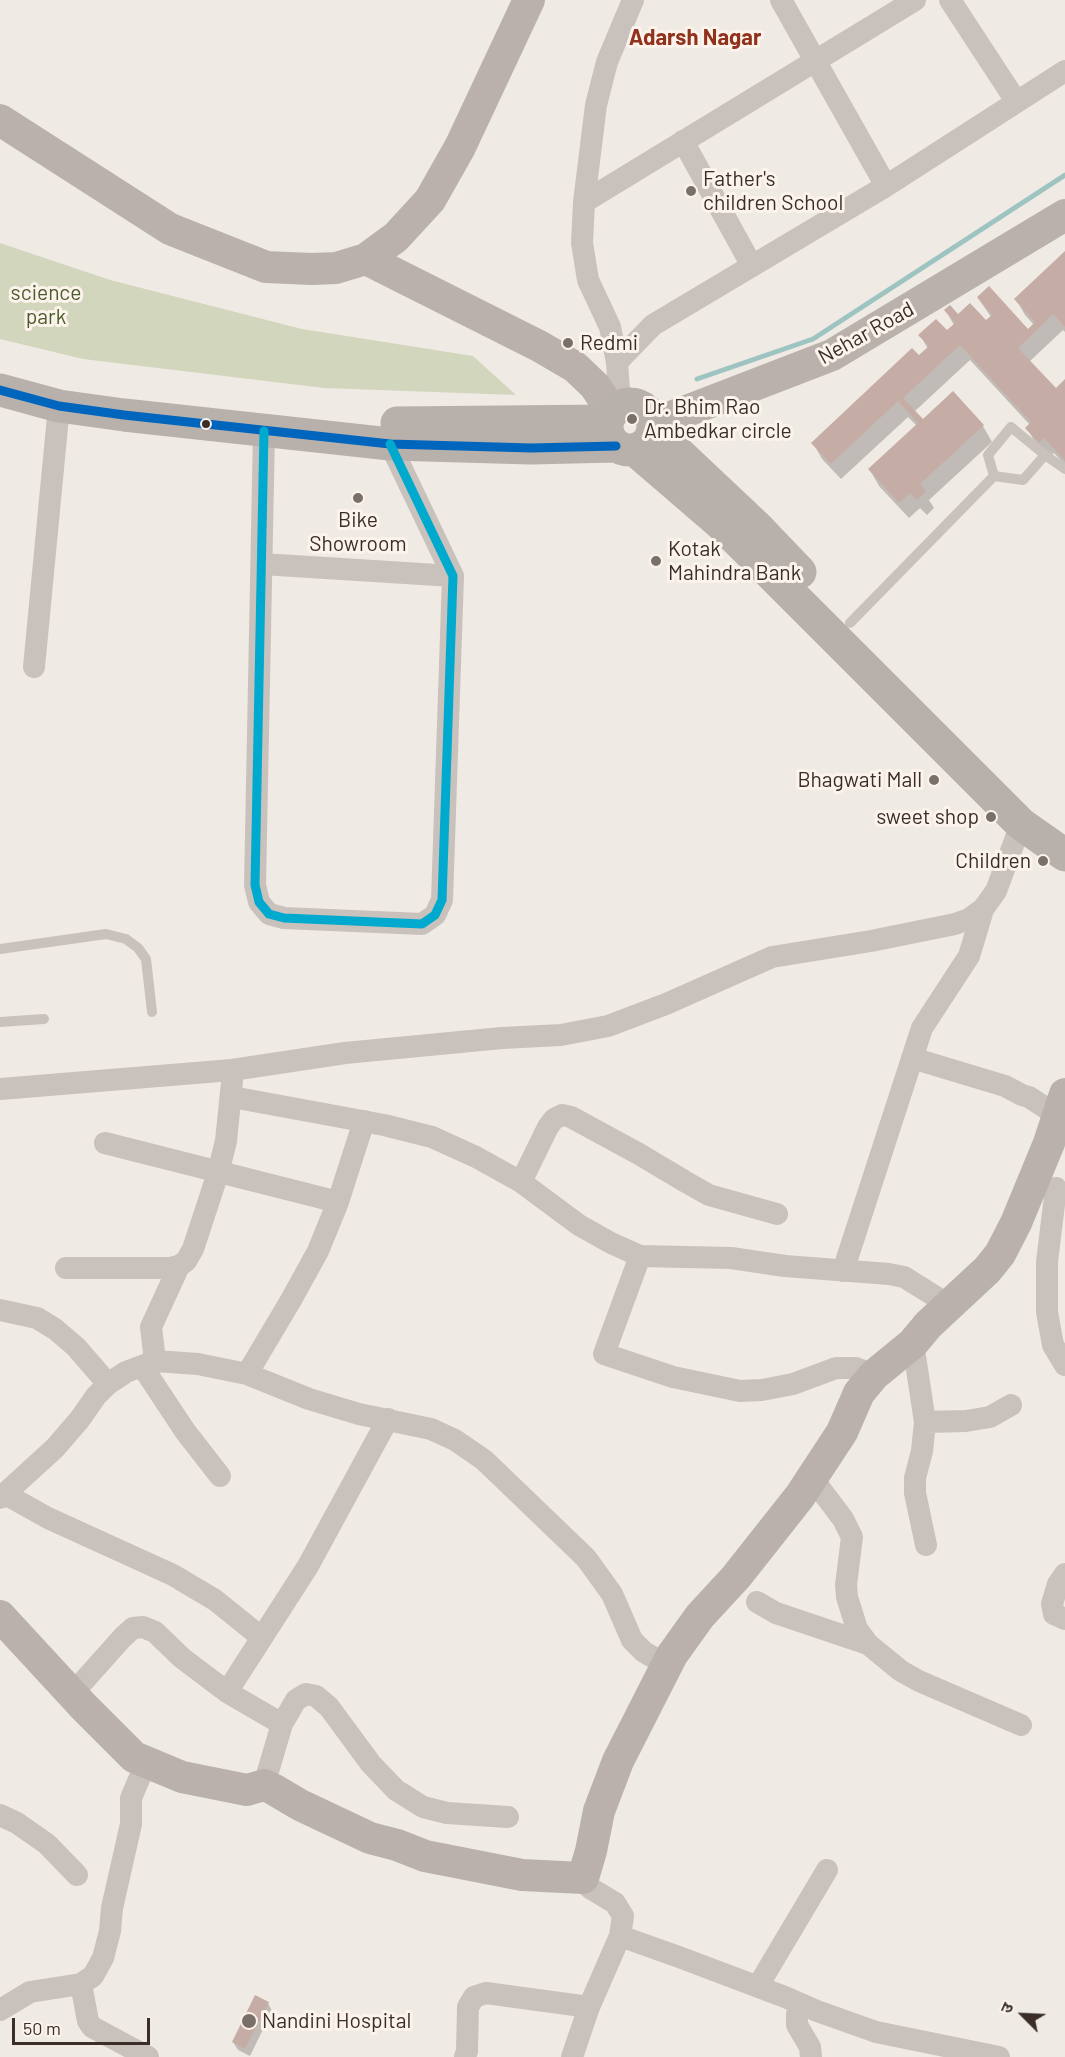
<!DOCTYPE html>
<html>
<head>
<meta charset="utf-8">
<style>
  body { margin:0 }
  #map { position:relative; width:1065px; height:2057px; overflow:hidden; background:#f0eae4; font-family:Barlow,"Noto Sans Devanagari",sans-serif }
  canvas { display:block }
  .north { position:absolute; left:993px; top:1985px; width:60px; height:60px; -webkit-text-stroke:4px #fbf3ec; paint-order:stroke; rotate:294deg; font-size:16px; font-weight:700; line-height:24px; text-align:center; color:#3b2e29 }
  .north::after { content:''; display:block; margin:auto; width:21px; height:27px; background:#3b2e29; clip-path:polygon(50% 0,100% 100%,50% 72%,0 100%) }
  .scale { position:absolute; left:12px; top:2018px; width:138px; height:27px; box-sizing:border-box; border:3px solid #3b2e29; border-top:0; padding-left:8px; font-size:18px; line-height:21px; white-space:nowrap; color:#3b2e29; -webkit-text-stroke:4px #fbf3ec; paint-order:stroke }
</style>
</head>
<body>
<div id="map">
<canvas width="1065" height="2057"></canvas>
<div class="north">उ</div>
<div class="scale">50 m</div>
</div>
<script>
const ctx = document.querySelector('canvas').getContext('2d');
ctx.lineJoin = 'round';
function fill(path, color) { ctx.fillStyle = color; ctx.fill(path, 'evenodd'); }
const toPath = rows => new Path2D(rows.map(r => 'M' + r).join(''));
function strokePath(path, color, width, dash) { ctx.strokeStyle = color; ctx.lineWidth = width; ctx.lineCap = dash ? 'butt' : 'round'; ctx.setLineDash(dash || []); ctx.stroke(path); }
function label(font, color, halo, rows, align = 'center') {
  ctx.font = font + ' Barlow,sans-serif'; ctx.lineWidth = 6; ctx.setLineDash([]); ctx.textBaseline = 'middle'; ctx.strokeStyle = halo; ctx.fillStyle = color; for (const [text, x, y, turn = 0] of rows) {
    ctx.save(); ctx.translate(x, y); ctx.rotate((+turn || 0) * Math.PI / 180); ctx.textAlign = isNaN(turn) ? turn : align; if (halo) ctx.strokeText(text, 0, 0); ctx.fillText(text, 0, 0); ctx.restore();
  }
}
const green = toPath([
  [0,243,110,280,302,329,473,356,516,395,324,388,83,359,0,339]
]);
const shadow = toPath([
  [1065,253,1065,332,1063,330,1029,362,1056,390,1065,382,1065,465,1054,453,1049,458,1036,444,1027,428,1030,425,970,360,914,412,923,421,983,426,992,442,929,500,934,508,927,515,920,508,909,518,879,486,870,470,917,426,908,417,841,479,822,459,813,443,928,349,920,335,947,332,954,325,946,311,958,316,986,322,991,317,978,298,1028,331,1034,325,1025,315,1016,299],
  [268,2003,272,2011,250,2056,238,2050,233,2042]
]);
const stream = toPath([
  [697,379,813,339,1065,175]
]);
const building = toPath([
  [1065,251,1065,327,1053,314,1018,348,1056,388,1065,379,1065,461,1044,438,1039,443,1025,428,1031,422,960,345,903,398,923,419,953,391,984,425,920,484,926,491,917,500,910,493,899,503,868,469,918,423,898,401,831,464,811,443,912,348,919,355,929,346,918,335,936,319,947,330,955,323,944,310,950,305,958,314,970,303,986,320,992,315,977,297,989,286,1028,329,1035,322,1014,299],
  [255,1995,269,2002,245,2049,232,2042]
]);
const lane = toPath([
  [1045,455,1065,469],
  [850,623,994,476,988,455,1011,427,1045,455,1023,480,994,476],
  [0,949,106,934,126,939,138,948,146,959,152,1012],
  [0,1022,44,1019]
]);
const street = toPath([
  [781,0,886,186],
  [950,0,1016,101],
  [683,141,752,266],
  [584,202,915,0],
  [617,362,653,325,886,186,1065,71],
  [620,405,617,362,610,327,588,280,582,243,584,202,596,105,607,62,633,0],
  [264,431,255,885,259,902,269,914,284,918,422,924,435,915,442,900,453,576,390,444],
  [262,564,453,576],
  [34,667,59,406],
  [912,1058,1005,1086,1022,1095,1029,1097,1058,1116],
  [0,1089,232,1070,345,1053,502,1038,561,1035,608,1026,666,1004,772,957,871,941,955,924,969,919,983,909,996,891,1021,824],
  [232,1097,384,1125,432,1137,476,1157,521,1182,579,1225,611,1243,640,1256,731,1258,785,1266,889,1274,904,1277,949,1305],
  [105,1143,338,1202],
  [521,1182,548,1127,554,1119,562,1115,571,1117,639,1154,686,1182,709,1195,777,1214],
  [1056,1188,1047,1262,1047,1312,1053,1345,1065,1365],
  [640,1256,604,1354,673,1377,740,1391,762,1390,793,1384,836,1368,856,1368,874,1375],
  [66,1268,169,1268,179,1266,186,1261,193,1249,218,1173,226,1141,232,1082],
  [843,1271,922,1028,969,956,982,913,974,917],
  [0,1310,37,1318,55,1329,76,1347,108,1384],
  [913,1343,925,1422,922,1451,915,1478,915,1493,926,1545],
  [155,1361,151,1327,179,1266],
  [142,1366,185,1431,220,1476],
  [247,1374,291,1300,318,1251,338,1202,364,1121],
  [925,1422,966,1421,990,1417,1011,1405],
  [812,1478,843,1519,852,1537,846,1585,847,1597,857,1629,868,1644,901,1671,919,1681,1021,1725],
  [5,1494,48,1518,173,1575,215,1600,261,1637],
  [0,1498,55,1448,80,1419,96,1396,108,1384,126,1372,155,1361,198,1364,247,1374,309,1399,359,1414,431,1429,455,1440,484,1460,586,1558,612,1594,632,1640,644,1652,667,1665],
  [1065,1574,1058,1584,1052,1604,1054,1614,1065,1619],
  [757,1602,776,1613,868,1644],
  [227,1692,308,1566,388,1419],
  [72,1694,123,1637,133,1628,143,1627,155,1632,182,1658,227,1692,282,1724],
  [264,1785,282,1724,296,1700,306,1694,316,1696,329,1707,371,1764,396,1790,423,1807,447,1813,508,1817],
  [0,1815,17,1823,47,1844,77,1875],
  [620,1936,679,1957,785,1997,817,2011,876,2032,999,2057],
  [81,1984,88,2021,92,2027,148,2057],
  [758,1986,827,1870],
  [803,2005,797,2014,797,2025,810,2047,811,2057],
  [0,2010,30,1992,81,1984,93,1976,103,1958,110,1931,112,1908,131,1824,131,1798,146,1763],
  [465,2057,467,2051,468,2007,474,1997,486,1993,589,2007],
  [572,2057,589,2007,620,1936,623,1916,615,1903,590,1888,583,1878]
]);
const secondary = toPath([
  [0,120,170,229,266,267,312,269,336,268,366,259,396,237,430,200,460,147,529,0],
  [366,259,539,346,575,367,595,386,612,412],
  [653,424,832,355,1065,215],
  [0,1616,84,1707,134,1757,182,1777,247,1790,264,1785,273,1789,300,1805,370,1838,397,1845,425,1856,522,1875,583,1878,591,1851,599,1811,618,1761,672,1655,700,1616,736,1577,800,1496,842,1432,859,1393,874,1375,913,1343,928,1325,987,1270,1000,1254,1016,1223,1049,1143,1065,1094]
]);
const primary = toPath([
  [0,390,59,406,124,415,390,444,531,448,616,446],
  '607 427a23 23 0 1 1 46 0a23 23 0 1 1-46 0Z',
  [397,423,606,421],
  [653,429,756,526,800,572],
  [635,450,721,524,1021,824,1065,855]
]);
const bus1 = toPath([
  [0,390,59,406,124,415,390,444,531,448,616,446]
]);
const bus2 = toPath([
  [264,431,255,885,259,902,269,914,284,918,422,924,435,915,442,900,453,576,390,444]
]);
const markers = [
  [691,191,6,"#7a706a"],
  [568,343,6,"#7a706a"],
  [632,419,6,"#7a706a"],
  [206,424,5,"#3b2e29"],
  [358,498,6,"#7a706a"],
  [656,561,6,"#7a706a"],
  [934,780,6,"#7a706a"],
  [991,817,6,"#7a706a"],
  [1043,861,6,"#7a706a"],
  [249,2021,8,"#7a706a"]
];
const poiNames = [
  ["Father's",703,179],
  ["children School",703,203],
  ["Redmi",580,343],
  ["Dr. Bhim Rao",644,407],
  ["Ambedkar circle",644,431],
  ["Bike",358,520,"center"],
  ["Showroom",358,544,"center"],
  ["Kotak",668,549],
  ["Mahindra Bank",668,573],
  ["Bhagwati Mall",922,780,"right"],
  ["sweet shop",979,817,"right"],
  ["Children",1031,861,"right"],
  ["Nandini Hospital",262,2021]
];
const parkNames = [
  ["science",46,293],
  ["park",46,317]
];
const streetNames = [
  ["Nehar Road",866,333,-29]
];
const neighbourhoodNames = [
  ["Adarsh Nagar",695,38]
];
fill(green, '#d2d6bd');
fill(shadow, '#0003');
strokePath(stream, '#9ec4c2', 5);
fill(building, '#c5aca4');
strokePath(lane, '#c9c1bc', 10);
strokePath(street, '#c9c1bc', 22);
strokePath(secondary, '#bab1ac', 32);
strokePath(primary, '#b8b0ab', 33);
strokePath(bus1, '#0065bd', 9);
strokePath(bus2, '#00a9ce', 9);
for (const [x, y, r, color] of markers) { const dot = new Path2D(); dot.arc(x, y, r, 0, 2 * Math.PI); ctx.fillStyle = color; ctx.fill(dot); strokePath(dot, '#fbf3ec', 2); }
label('21px', '#3b2e29', '#fbf3ec', poiNames, 'left');
label('21px', '#4c5b2b', '#fbf3ec', parkNames);
label('21px', '#3b2e29', '#fbf3ec', streetNames);
label('bold 22px', '#91321c', '#fbf3ec', neighbourhoodNames);
</script>
</body>
</html>
